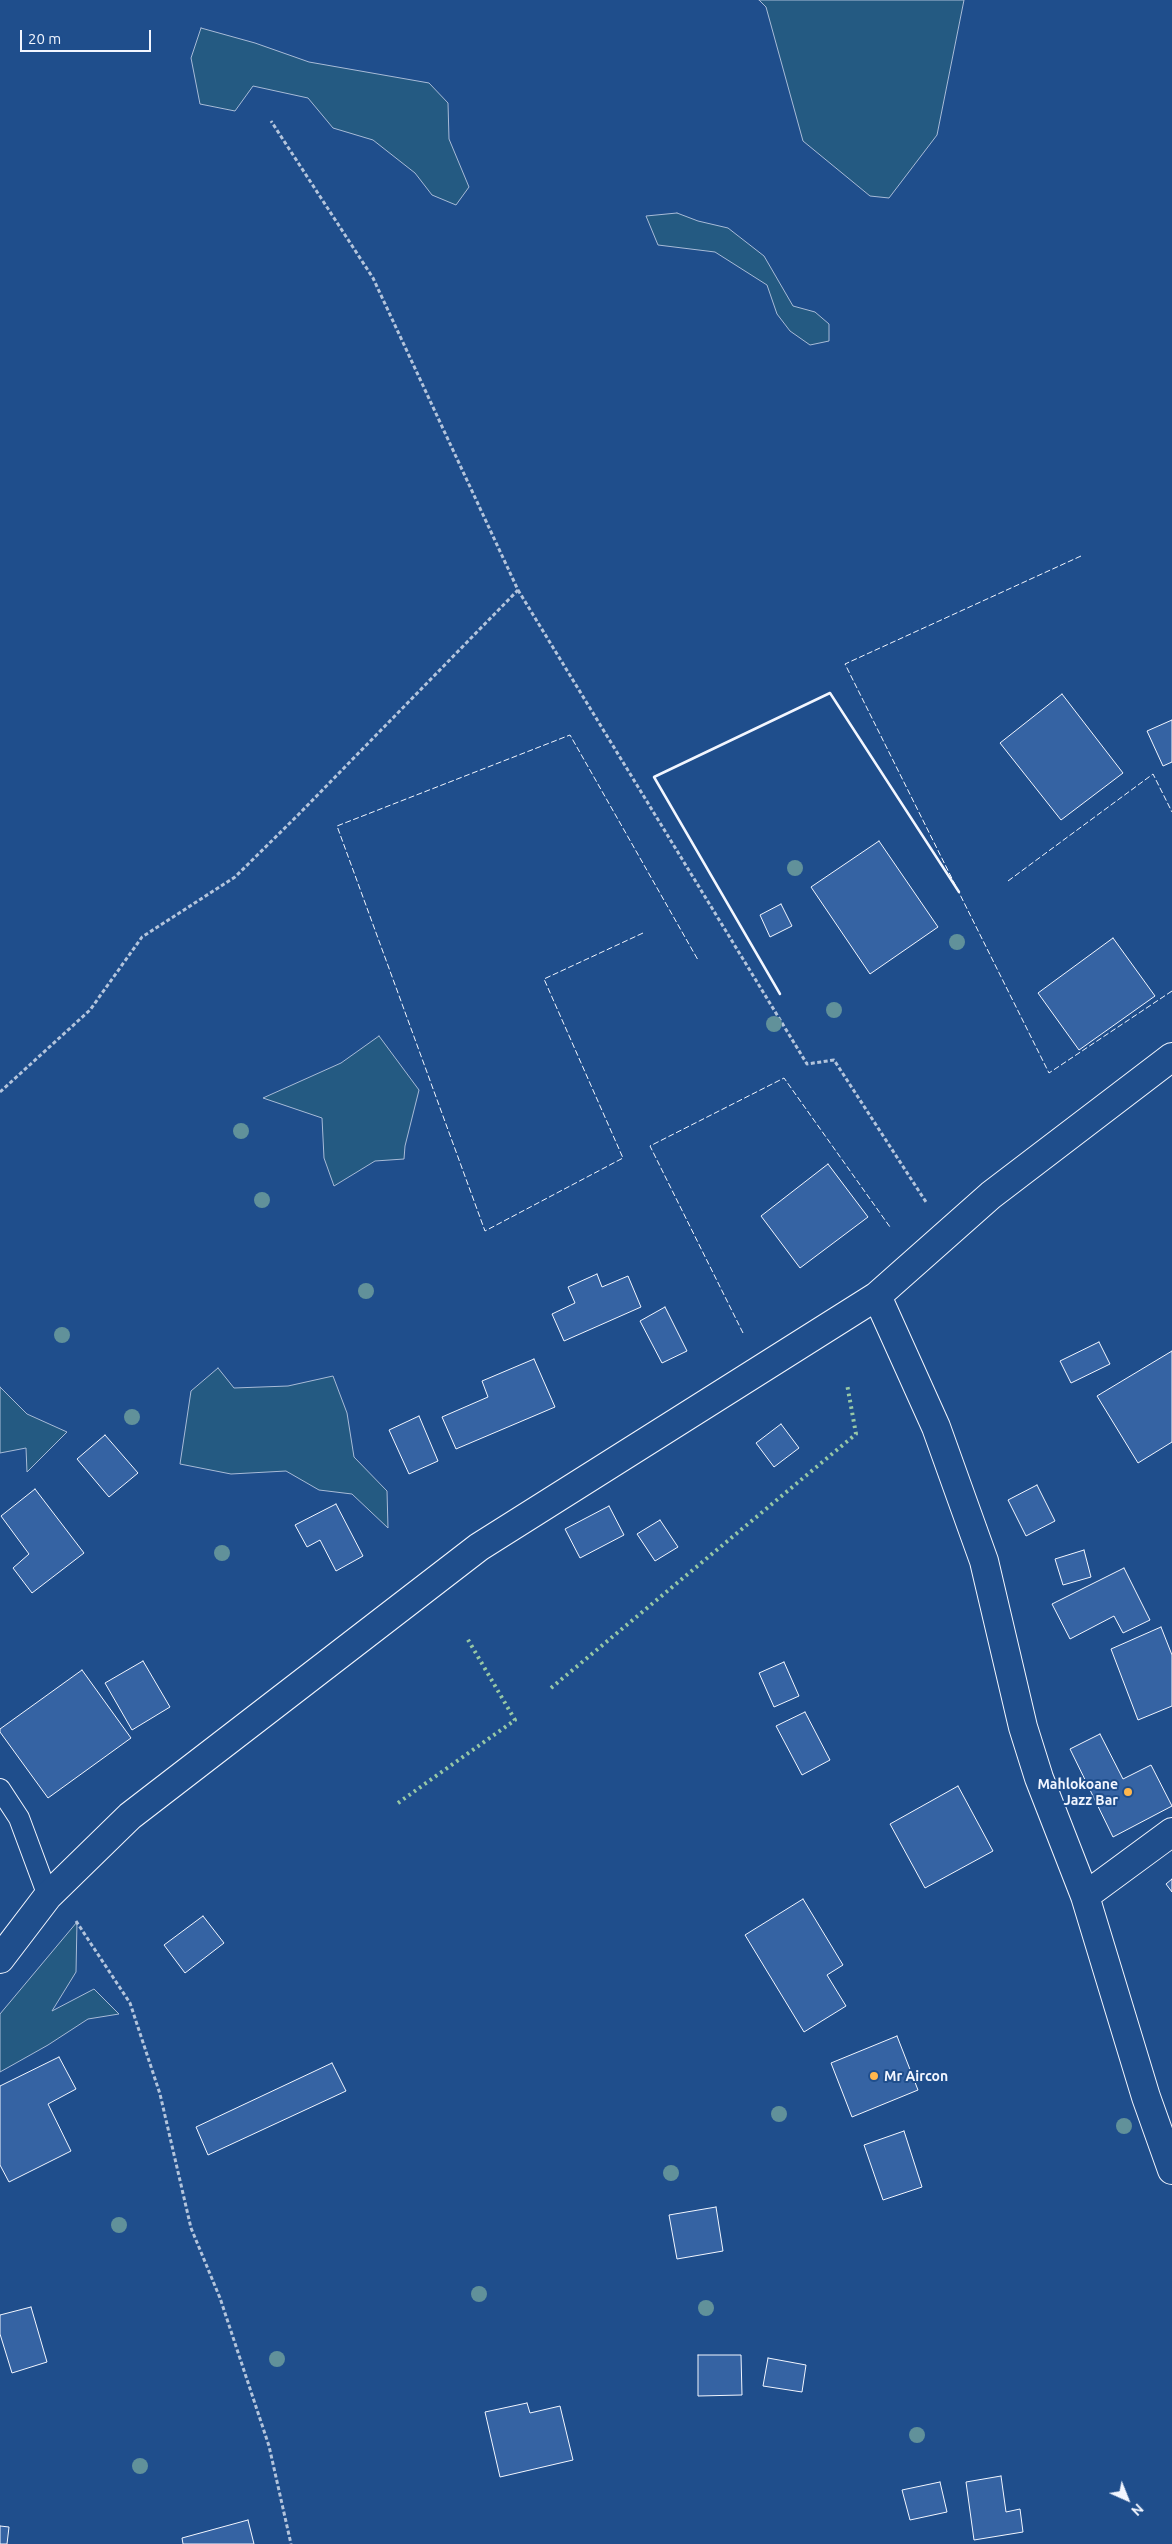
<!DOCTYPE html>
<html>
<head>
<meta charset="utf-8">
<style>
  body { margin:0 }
  #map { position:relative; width:1172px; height:2544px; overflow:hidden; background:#1f4e8c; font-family:Ubuntu,sans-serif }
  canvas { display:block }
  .north { position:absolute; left:1102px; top:2474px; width:50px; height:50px; -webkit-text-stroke:4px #1f4e8c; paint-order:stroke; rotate:136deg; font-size:14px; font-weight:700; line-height:20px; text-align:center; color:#f2f6ff }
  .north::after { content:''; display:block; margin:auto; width:18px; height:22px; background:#f2f6ff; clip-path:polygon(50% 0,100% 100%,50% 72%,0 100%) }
  .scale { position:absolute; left:20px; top:30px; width:131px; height:22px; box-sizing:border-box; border:2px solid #f2f6ff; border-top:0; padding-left:6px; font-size:15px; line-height:18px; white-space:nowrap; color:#f2f6ff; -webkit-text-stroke:4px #1f4e8c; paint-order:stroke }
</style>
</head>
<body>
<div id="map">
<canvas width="1172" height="2544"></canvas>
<div class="north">N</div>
<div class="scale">20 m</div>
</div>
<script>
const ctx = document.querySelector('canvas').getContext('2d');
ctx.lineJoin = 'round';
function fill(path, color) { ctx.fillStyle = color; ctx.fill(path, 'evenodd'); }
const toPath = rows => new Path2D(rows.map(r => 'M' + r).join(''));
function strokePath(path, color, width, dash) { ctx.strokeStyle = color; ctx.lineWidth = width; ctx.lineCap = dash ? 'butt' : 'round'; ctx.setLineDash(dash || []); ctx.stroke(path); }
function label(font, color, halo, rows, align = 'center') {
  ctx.font = font + ' Ubuntu,sans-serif'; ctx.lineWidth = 4; ctx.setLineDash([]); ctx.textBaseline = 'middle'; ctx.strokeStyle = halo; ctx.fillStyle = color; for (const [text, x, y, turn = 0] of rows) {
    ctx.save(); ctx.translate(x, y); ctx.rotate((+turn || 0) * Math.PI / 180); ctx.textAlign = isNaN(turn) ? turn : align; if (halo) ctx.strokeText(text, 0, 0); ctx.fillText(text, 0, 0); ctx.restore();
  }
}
const green = toPath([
  [759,0,964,0,937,135,889,198,870,196,803,141,766,7,759,0],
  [201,28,255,43,309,62,429,83,448,103,449,139,469,187,456,205,432,195,415,173,373,140,333,128,308,98,253,86,235,111,200,104,191,58,201,28],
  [677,213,698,221,728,228,764,256,793,306,815,312,829,324,829,341,810,345,790,331,777,314,767,285,715,252,658,245,646,216,677,213],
  [379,1036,419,1090,405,1146,404,1159,375,1161,334,1186,324,1158,322,1118,263,1098,341,1063,379,1036],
  [218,1368,234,1388,288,1386,333,1376,347,1413,354,1457,387,1491,388,1528,352,1494,319,1490,286,1471,231,1474,180,1464,191,1391,218,1368],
  [0,1387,27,1414,67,1432,27,1472,26,1448,0,1453,0,1387],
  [77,1922,76,1972,52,2011,94,1989,119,2014,88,2019,48,2045,0,2072,0,2014,77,1922]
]);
const building = toPath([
  [1062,694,1123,773,1061,820,1000,743,1062,694],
  [1172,720,1172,762,1163,766,1147,731,1172,720],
  [879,841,938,927,870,974,811,887,879,841],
  [781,904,792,926,770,937,760,915,781,904],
  [1113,938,1155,996,1079,1050,1038,993,1113,938],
  [828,1164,868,1217,800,1268,761,1216,828,1164],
  [597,1274,602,1287,628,1276,641,1307,564,1341,552,1314,575,1303,568,1287,597,1274],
  [665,1307,687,1351,662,1363,640,1321,665,1307],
  [1099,1342,1110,1364,1071,1383,1060,1361,1099,1342],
  [1172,1351,1172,1442,1138,1463,1097,1396,1172,1351],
  [534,1359,555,1407,456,1449,442,1417,488,1397,482,1381,534,1359],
  [419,1416,438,1461,409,1474,389,1430,419,1416],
  [781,1424,799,1448,774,1467,756,1443,781,1424],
  [105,1435,138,1473,109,1497,77,1459,105,1435],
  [1037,1485,1055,1521,1026,1536,1008,1500,1037,1485],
  [35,1489,84,1553,32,1593,13,1568,29,1554,1,1516,35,1489],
  [336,1504,363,1556,336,1571,320,1540,307,1547,295,1525,336,1504],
  [609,1506,624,1535,580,1558,565,1529,609,1506],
  [660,1520,678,1547,655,1561,637,1534,660,1520],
  [1084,1550,1091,1577,1063,1585,1055,1559,1084,1550],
  [1124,1568,1150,1620,1123,1633,1114,1616,1070,1639,1052,1604,1124,1568],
  [1161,1627,1172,1655,1172,1706,1138,1720,1111,1649,1161,1627],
  [143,1661,170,1707,132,1730,105,1683,143,1661],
  [784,1662,799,1696,774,1707,759,1673,784,1662],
  [82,1670,131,1738,48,1798,0,1732,0,1729,82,1670],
  [805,1712,830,1760,802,1775,776,1726,805,1712],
  [1100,1734,1123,1779,1151,1765,1172,1806,1113,1837,1070,1749,1100,1734],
  [958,1786,993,1851,925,1888,890,1824,958,1786],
  [1172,1879,1172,1892,1166,1884,1172,1879],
  [803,1899,843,1965,827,1975,846,2006,804,2032,745,1935,803,1899],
  [203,1916,224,1943,185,1973,164,1945,203,1916],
  [897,2036,918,2090,852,2117,831,2063,897,2036],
  [59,2057,76,2089,48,2104,71,2151,9,2182,0,2165,0,2086,59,2057],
  [332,2063,346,2091,208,2155,196,2127,332,2063],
  [904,2131,922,2187,883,2200,864,2145,904,2131],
  [716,2207,723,2251,677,2259,669,2215,716,2207],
  [31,2307,47,2362,12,2373,0,2334,0,2315,31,2307],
  [698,2355,741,2355,742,2395,698,2396,698,2355],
  [768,2358,806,2365,802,2392,763,2386,768,2358],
  [527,2403,530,2413,560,2406,573,2460,500,2477,485,2412,527,2403],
  [1001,2476,1006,2512,1020,2509,1023,2532,974,2540,966,2482,1001,2476],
  [940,2482,947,2512,910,2520,902,2490,940,2482],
  [248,2520,254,2544,183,2544,182,2538,248,2520],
  [0,2526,9,2527,7,2544,0,2544,0,2526]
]);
const path = toPath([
  [518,590,807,1064,834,1060,926,1202],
  [0,1092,90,1010,142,937,235,877,298,815,518,590,373,278,271,121],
  [76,1921,130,2003,160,2094,191,2228,220,2298,269,2446,291,2544]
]);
const service = toPath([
  [0,1789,19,1818,48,1896]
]);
const minor = toPath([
  [877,1296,936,1427,984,1561,1023,1727,1039,1778,1085,1896,1146,2097,1172,2170],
  [1085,1896,1172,1832],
  [0,1959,48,1896,130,1816,479,1547,877,1296,991,1195,1172,1057]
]);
const hedge = toPath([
  [551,1688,856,1434,847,1384],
  [398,1803,515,1720,467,1638]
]);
const fence = toPath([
  [1081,556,845,664,1049,1073,1172,991],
  [1008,881,1153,774,1172,812],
  [643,933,544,979,623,1158,485,1231,337,826,570,735,698,960],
  [743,1333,650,1146,784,1078,890,1227]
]);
const wall = toPath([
  [780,994,654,777,830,693,959,892]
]);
const trees = [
  [795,868],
  [957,942],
  [834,1010],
  [774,1024],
  [241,1131],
  [262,1200],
  [366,1291],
  [62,1335],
  [132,1417],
  [222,1553],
  [779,2114],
  [1124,2126],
  [671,2173],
  [119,2225],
  [479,2294],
  [706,2308],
  [277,2359],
  [917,2435],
  [140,2466]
];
const markers = [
  [1128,1792,5,"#ffb74d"],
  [874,2076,5,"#ffb74d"]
];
const poiNames = [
  ["Mahlokoane",1118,1784],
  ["Jazz Bar",1118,1800],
  ["Mr Aircon",884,2076,"left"]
];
fill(green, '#245a82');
strokePath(green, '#a8bbd7', 1);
fill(building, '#3563a3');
strokePath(building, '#f2f6ff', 1);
strokePath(service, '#f2f6ff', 22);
strokePath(minor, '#f2f6ff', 30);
strokePath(path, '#b3c4dc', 3, [4, 2.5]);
strokePath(service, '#1f4e8c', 20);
strokePath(minor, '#1f4e8c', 28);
strokePath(hedge, '#97c8a6', 4, [2.5, 4]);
strokePath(fence, '#f2f6ff', 1, [6, 2.5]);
strokePath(wall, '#f2f6ff', 2.5);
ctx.fillStyle = '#61919a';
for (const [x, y] of trees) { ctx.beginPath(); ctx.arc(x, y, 8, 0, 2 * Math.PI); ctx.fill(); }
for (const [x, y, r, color] of markers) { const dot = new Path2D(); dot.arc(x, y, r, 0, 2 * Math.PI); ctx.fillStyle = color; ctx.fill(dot); strokePath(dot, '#1f4e8c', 2); }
label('bold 14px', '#f2f6ff', '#1f4e8c', poiNames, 'right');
</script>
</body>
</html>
